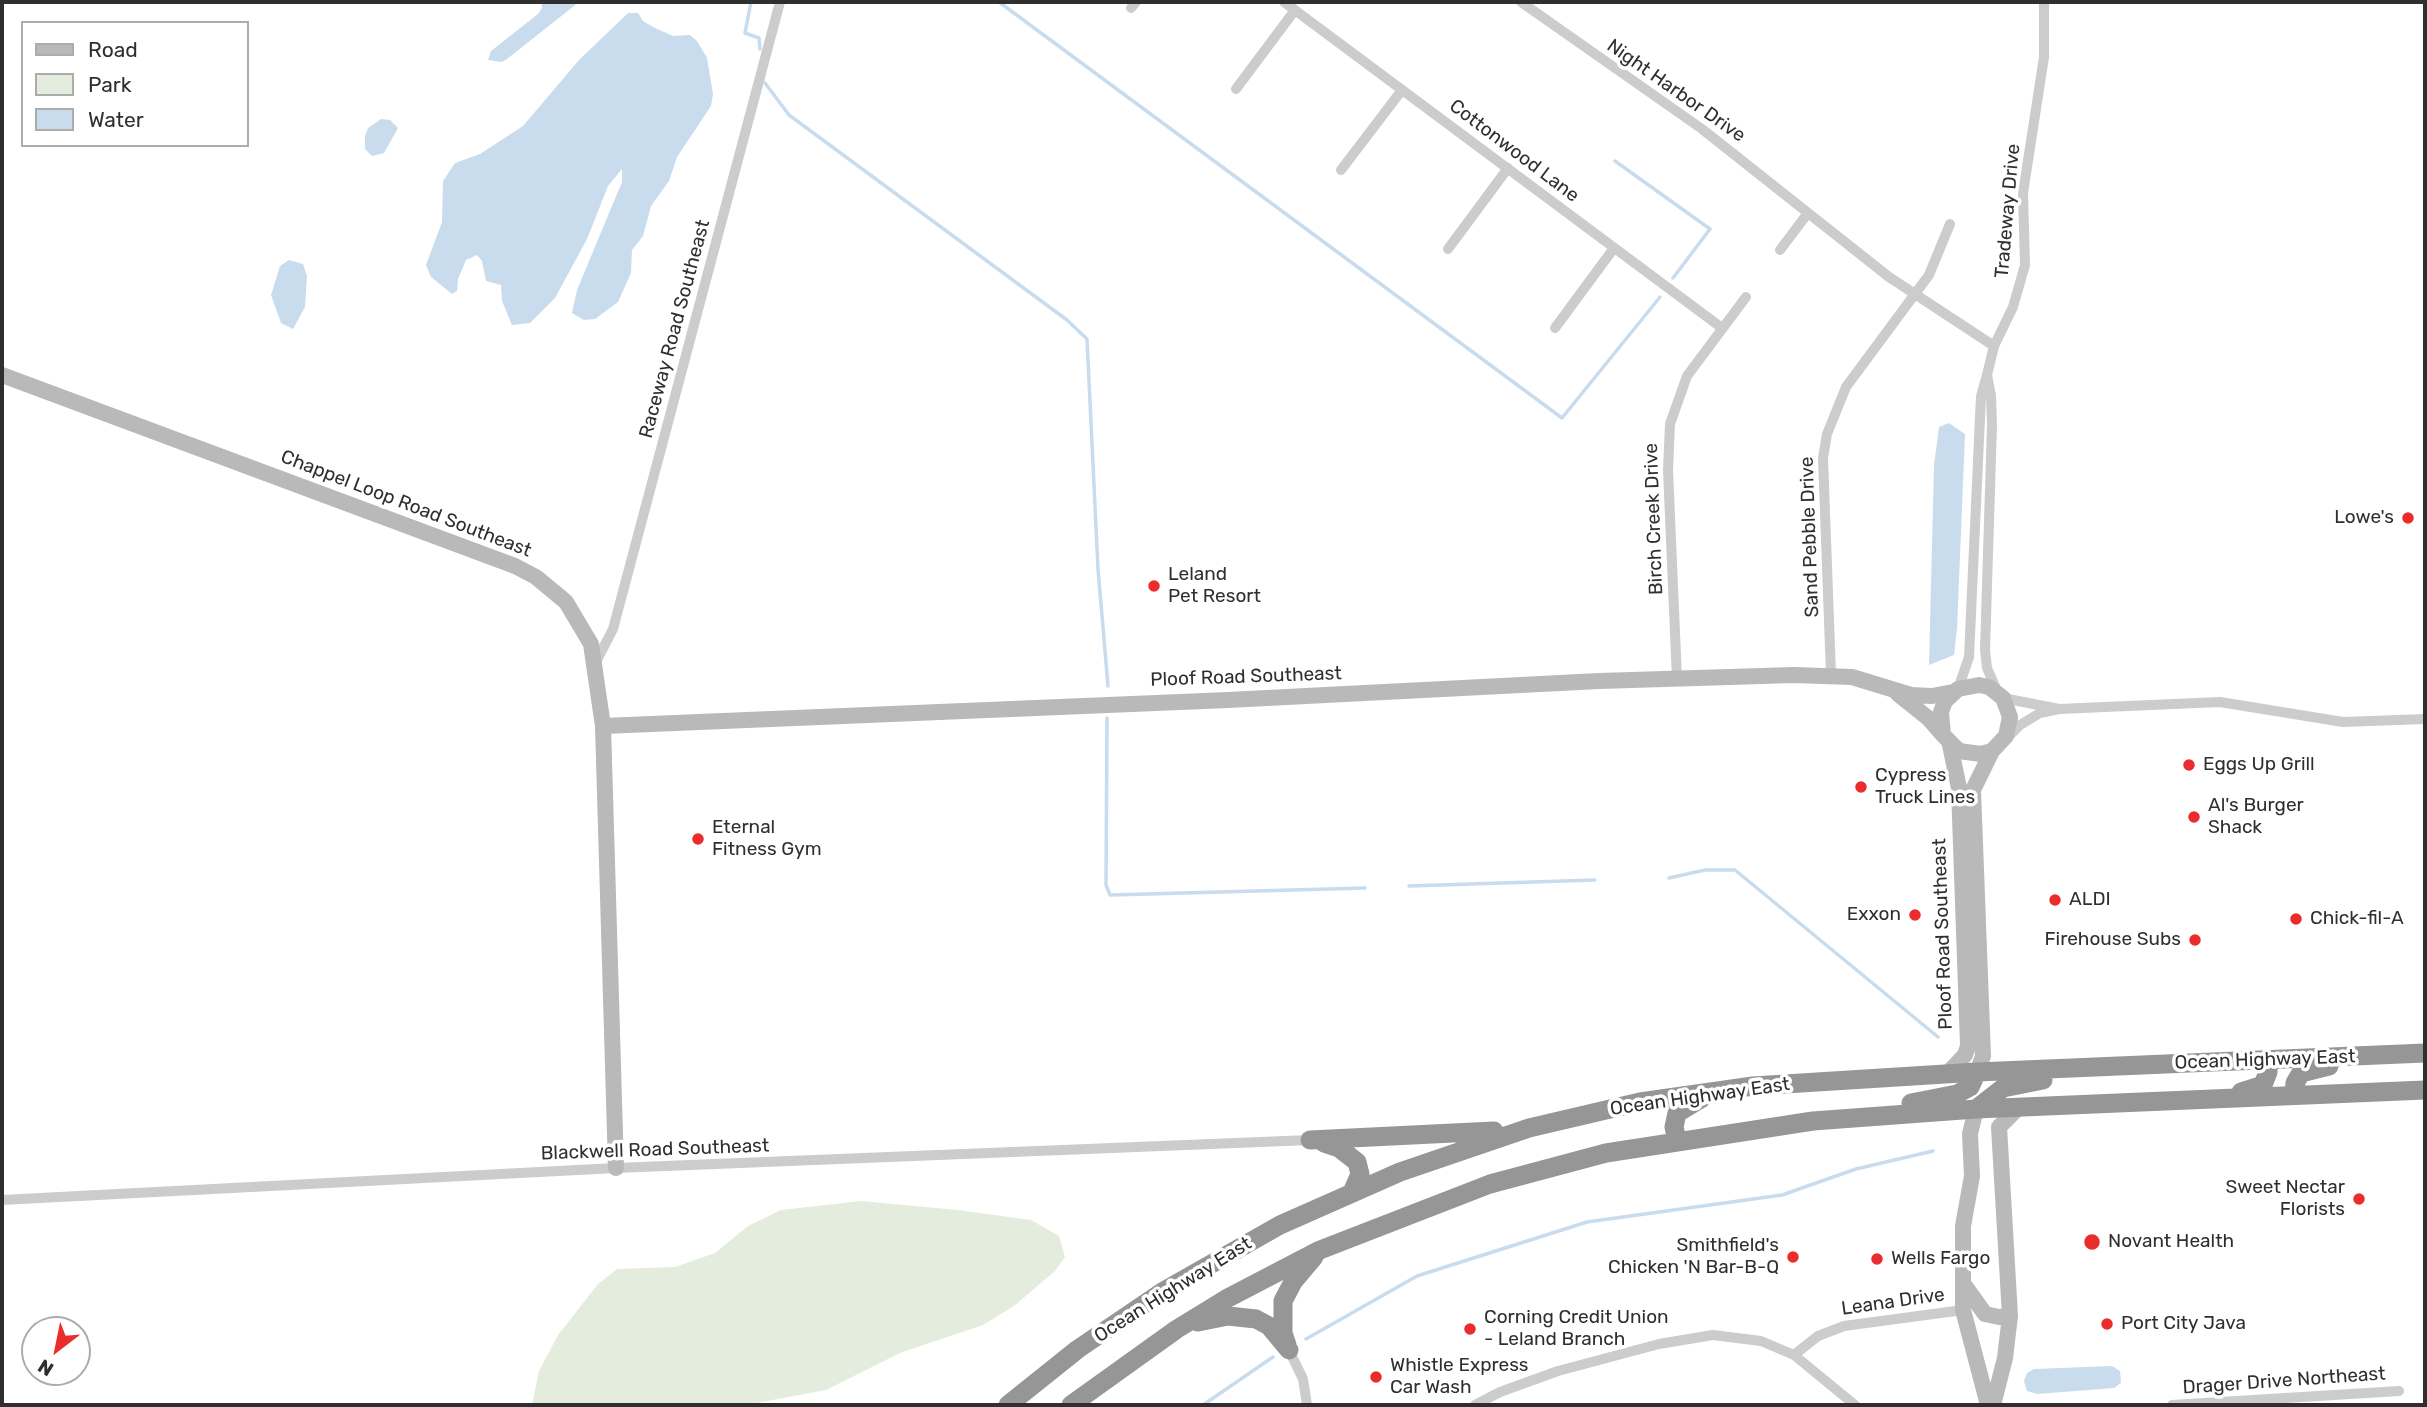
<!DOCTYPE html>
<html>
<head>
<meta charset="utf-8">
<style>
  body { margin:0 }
  #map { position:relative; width:2427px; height:1407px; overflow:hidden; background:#fff; font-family:Rubik,sans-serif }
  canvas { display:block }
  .frame { position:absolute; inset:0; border:4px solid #2f2f2f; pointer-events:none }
  .legend { position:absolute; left:21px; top:21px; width:228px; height:126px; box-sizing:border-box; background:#fff; border:2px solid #acacac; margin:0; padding:9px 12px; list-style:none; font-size:21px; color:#2f2f2f }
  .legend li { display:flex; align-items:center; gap:14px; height:35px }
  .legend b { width:35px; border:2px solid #acacac }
  .north { position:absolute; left:21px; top:1316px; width:70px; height:70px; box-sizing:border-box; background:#fff; border:2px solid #acacac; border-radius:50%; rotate:212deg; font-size:19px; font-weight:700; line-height:28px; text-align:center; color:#2f2f2f }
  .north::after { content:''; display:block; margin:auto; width:24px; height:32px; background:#eb2c2d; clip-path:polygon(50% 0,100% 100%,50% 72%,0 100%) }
</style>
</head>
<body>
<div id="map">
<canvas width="2427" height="1407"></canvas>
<div class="frame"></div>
<ul class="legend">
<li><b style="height:9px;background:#b9b9b9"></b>Road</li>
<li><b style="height:19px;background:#e4eddd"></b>Park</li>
<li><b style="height:19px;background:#c8dced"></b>Water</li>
</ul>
<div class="north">N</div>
</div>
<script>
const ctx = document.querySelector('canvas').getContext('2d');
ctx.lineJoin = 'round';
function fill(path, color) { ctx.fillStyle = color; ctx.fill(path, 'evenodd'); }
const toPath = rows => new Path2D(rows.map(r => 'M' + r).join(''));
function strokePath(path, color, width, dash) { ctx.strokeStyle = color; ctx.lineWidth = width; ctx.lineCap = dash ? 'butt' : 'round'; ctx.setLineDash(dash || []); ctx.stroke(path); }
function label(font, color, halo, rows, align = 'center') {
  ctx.font = font + ' Rubik,sans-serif'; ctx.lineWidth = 7; ctx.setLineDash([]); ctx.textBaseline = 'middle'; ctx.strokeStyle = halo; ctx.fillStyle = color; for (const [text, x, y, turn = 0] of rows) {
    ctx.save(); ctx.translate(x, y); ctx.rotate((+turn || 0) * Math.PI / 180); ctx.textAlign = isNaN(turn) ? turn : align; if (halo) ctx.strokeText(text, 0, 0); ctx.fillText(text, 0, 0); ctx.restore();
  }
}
const green = toPath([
  [861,1201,958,1210,1031,1220,1059,1236,1065,1257,1055,1271,1014,1306,983,1325,900,1353,826,1390,746,1405,532,1405,539,1371,558,1335,598,1284,617,1269,675,1267,715,1253,748,1226,781,1210]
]);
const water = toPath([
  [541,2,579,2,507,59,502,62,488,60,491,51,538,14,542,8],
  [628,13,638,13,643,21,653,27,673,36,690,35,697,41,707,58,713,94,711,106,677,157,669,181,651,206,643,236,632,250,631,273,618,302,595,319,584,320,572,313,577,290,622,182,622,169,608,186,587,239,555,298,530,323,512,325,502,301,501,285,486,281,482,261,477,255,466,260,458,279,457,291,452,294,431,277,426,265,442,222,443,181,455,163,480,154,523,126,579,60],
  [381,119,390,120,398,128,384,153,372,156,365,149,365,136,368,128],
  [289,260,303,264,307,276,305,307,293,329,281,323,271,295,280,266],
  [1949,423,1965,434,1957,629,1954,655,1929,665,1934,465,1939,427],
  [2112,1366,2120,1371,2121,1383,2114,1388,2037,1394,2027,1391,2024,1381,2027,1373,2034,1369]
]);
const stream = toPath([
  [751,2,745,33,759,38,760,49],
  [999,2,1562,418,1660,297],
  [765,83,789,115,1067,320,1087,339,1098,569,1108,686],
  [1615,161,1710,229,1673,278],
  [1107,718,1106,885,1110,895,1365,888],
  [1669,878,1705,870,1735,870,1938,1037],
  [1409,886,1595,880],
  [1306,1339,1417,1276,1587,1222,1782,1195,1856,1169,1933,1151],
  [1203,1405,1273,1357]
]);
const street = toPath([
  [1284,2,1722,328],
  [1521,2,1702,129,1889,277,1994,346],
  [1131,8,1136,2],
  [1236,89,1295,10],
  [1341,170,1402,90],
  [1448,249,1508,168],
  [1780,250,1808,213],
  [1555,328,1614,248],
  [1987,375,1994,346,2013,307,2025,265,2023,193,2044,57,2044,2],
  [596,662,613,629,780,2],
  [1831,675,1823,458,1827,434,1846,387,1929,275,1950,224],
  [1677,679,1668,470,1670,424,1687,376,1746,297],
  [1958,689,1969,657,1981,396,1987,375,1991,396,1992,425,1985,650,1987,668,1997,691],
  [2003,698,2059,709,2040,713,2020,725,2005,740],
  [2059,709,2220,702,2343,722,2425,719],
  [2,1200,616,1168,1310,1140],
  [1289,1350,1303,1379,1307,1405],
  [1794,1355,1818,1336,1844,1326,1963,1310],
  [1475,1405,1500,1392,1558,1371,1659,1344,1713,1335,1761,1341,1794,1355,1855,1405],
  [2172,1405,2399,1391]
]);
const secondary = toPath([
  [2,375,515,566,536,577,566,602,591,644,603,726,616,1168],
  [1898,694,1928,718,1943,735],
  [603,726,1228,700,1599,681,1794,675,1852,677,1911,695,1932,696,1953,692],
  [1977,1072,1983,1056,1973,790,1992,751,2006,736,2010,717,2003,698,1989,687,1979,685,1958,689,1945,701,1941,712,1943,735,1959,751,1981,754,1992,751],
  [1947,1074,1965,1055,1968,1046,1959,788,1950,745],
  [1976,1109,1970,1134,1972,1176,1963,1226,1963,1310,1988,1405],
  [1965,1286,1985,1314,1999,1317,2010,1316],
  [1993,1405,2005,1358,2010,1316,1999,1127,2019,1107]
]);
const highway = toPath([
  [2241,1092,2263,1085,2268,1072,2268,1060],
  [2294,1095,2295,1083,2301,1073,2329,1066],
  [1911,1103,1957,1094,1970,1087,1977,1072],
  [1976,1109,2003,1088,2043,1080],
  [1310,1140,1494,1131],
  [1677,1140,1674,1127,1677,1113,1702,1098],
  [1324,1143,1339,1148,1357,1162,1360,1174,1353,1190],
  [1198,1322,1228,1316,1256,1319,1269,1326,1289,1350],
  [1287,1345,1283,1333,1283,1301,1293,1282,1314,1257],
  [1008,1405,1078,1349,1162,1292,1280,1225,1400,1172,1529,1128,1640,1102,1753,1086,1977,1072,2425,1053],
  [1071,1405,1177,1329,1226,1299,1320,1250,1490,1184,1606,1153,1813,1121,1976,1109,2425,1090]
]);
const markers = [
  [2408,518,7,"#eb2c2d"],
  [1154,586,7,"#eb2c2d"],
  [2189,765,7,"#eb2c2d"],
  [1861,787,7,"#eb2c2d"],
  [2194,817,7,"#eb2c2d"],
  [698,839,7,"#eb2c2d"],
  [2055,900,7,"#eb2c2d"],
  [1915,915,7,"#eb2c2d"],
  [2296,919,7,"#eb2c2d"],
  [2195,940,7,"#eb2c2d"],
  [2359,1199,7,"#eb2c2d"],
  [2092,1242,9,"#eb2c2d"],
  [1793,1257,7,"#eb2c2d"],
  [1877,1259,7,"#eb2c2d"],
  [2107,1324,7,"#eb2c2d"],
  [1470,1329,7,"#eb2c2d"],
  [1376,1377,7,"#eb2c2d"]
];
const streetNames = [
  ["Night Harbor Drive",1676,91,35],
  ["Cottonwood Lane",1514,151,37],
  ["Tradeway Drive",2008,211,-85],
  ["Raceway Road Southeast",675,329,-75],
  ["Chappel Loop Road Southeast",406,504,21],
  ["Birch Creek Drive",1654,519,-92],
  ["Sand Pebble Drive",1810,537,-92],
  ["Ploof Road Southeast",1246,677,-2],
  ["Ploof Road Southeast",1943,934,-92],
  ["Ocean Highway East",2265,1060,-2],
  ["Ocean Highway East",1700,1097,-8],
  ["Blackwell Road Southeast",655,1150,-2],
  ["Ocean Highway East",1173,1290,-32],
  ["Leana Drive",1893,1302,-8],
  ["Drager Drive Northeast",2284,1381,-4]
];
const poiNames = [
  ["Lowe's",2394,518,"right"],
  ["Leland",1168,575],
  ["Pet Resort",1168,597],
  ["Eggs Up Grill",2203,765],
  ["Cypress",1875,776],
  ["Truck Lines",1875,798],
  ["Al's Burger",2208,806],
  ["Shack",2208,828],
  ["Eternal",712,828],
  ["Fitness Gym",712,850],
  ["ALDI",2069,900],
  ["Exxon",1901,915,"right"],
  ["Chick-fil-A",2310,919],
  ["Firehouse Subs",2181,940,"right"],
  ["Sweet Nectar",2345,1188,"right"],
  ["Florists",2345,1210,"right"],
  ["Novant Health",2108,1242],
  ["Smithfield's",1779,1246,"right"],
  ["Chicken 'N Bar-B-Q",1779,1268,"right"],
  ["Wells Fargo",1891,1259],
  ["Corning Credit Union",1484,1318],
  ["- Leland Branch",1484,1340],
  ["Port City Java",2121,1324],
  ["Whistle Express",1390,1366],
  ["Car Wash",1390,1388]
];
fill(green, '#e4eddd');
fill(water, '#c8dced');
strokePath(stream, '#c8dced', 3.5);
strokePath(street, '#ccc', 10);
strokePath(secondary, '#b9b9b9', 16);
strokePath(highway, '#969696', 19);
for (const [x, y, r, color] of markers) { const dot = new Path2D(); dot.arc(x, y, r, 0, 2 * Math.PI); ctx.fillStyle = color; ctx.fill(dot); strokePath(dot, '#fff', 2.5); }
label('19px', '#2f2f2f', '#fff', streetNames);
label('19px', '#2f2f2f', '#fff', poiNames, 'left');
</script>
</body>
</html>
